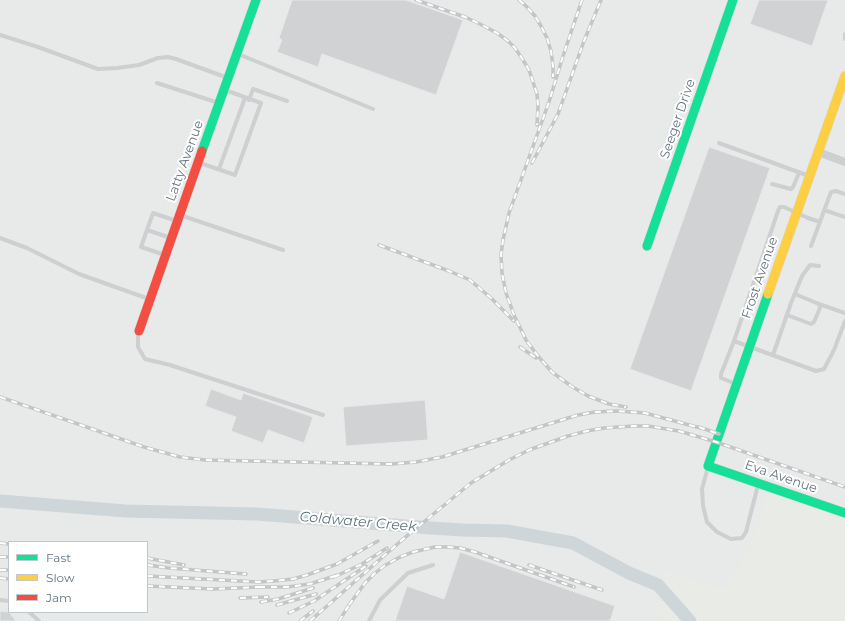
<!DOCTYPE html>
<html>
<head>
<meta charset="utf-8">
<style>
  body { margin:0 }
  #map { position:relative; width:845px; height:621px; overflow:hidden; background:#f9f9f9; font-family:Montserrat,sans-serif }
  canvas { display:block }
  .legend { position:absolute; left:8px; top:541px; width:140px; height:72px; box-sizing:border-box; background:#fff; border:1px solid #c1c8cd; margin:0; padding:5px 7px; list-style:none; font-size:12px; color:#657683 }
  .legend li { display:flex; align-items:center; gap:8px; height:20px }
  .legend b { width:20px; border:1px solid #c1c8cd }
</style>
</head>
<body>
<div id="map">
<canvas width="845" height="621"></canvas>
<ul class="legend">
<li><b style="height:5px;background:#16e098"></b>Fast</li>
<li><b style="height:5px;background:#ffcf43"></b>Slow</li>
<li><b style="height:5px;background:#f24e42"></b>Jam</li>
</ul>
</div>
<script>
const ctx = document.querySelector('canvas').getContext('2d');
ctx.lineJoin = 'round';
function fill(path, color) { ctx.fillStyle = color; ctx.fill(path, 'evenodd'); }
const toPath = rows => new Path2D(rows.map(r => 'M' + r).join(''));
function strokePath(path, color, width, dash) { ctx.strokeStyle = color; ctx.lineWidth = width; ctx.lineCap = dash ? 'butt' : 'round'; ctx.setLineDash(dash || []); ctx.stroke(path); }
function label(font, color, halo, rows, align = 'center') {
  ctx.font = font + ' Montserrat,sans-serif'; ctx.lineWidth = 4; ctx.setLineDash([]); ctx.textBaseline = 'middle'; ctx.strokeStyle = halo; ctx.fillStyle = color; for (const [text, x, y, turn = 0] of rows) {
    ctx.save(); ctx.translate(x, y); ctx.rotate((+turn || 0) * Math.PI / 180); ctx.textAlign = isNaN(turn) ? turn : align; if (halo) ctx.strokeText(text, 0, 0); ctx.fillText(text, 0, 0); ctx.restore();
  }
}
const built = toPath([
  [0,0,845,0,845,621,0,621],
  [9,542,147,542,147,612,9,612]
]);
const green = toPath([
  [767,493,845,520,845,621,697,621,661,582,664,570,722,589,741,564,751,546,763,503],
  [661,601,666,601,685,621,665,621,651,608]
]);
const river = toPath([
  [0,501,126,511,257,514,431,528,463,530,507,531,573,543,629,573,658,585,690,621]
]);
const building = toPath([
  [292,0,406,0,463,20,436,95,322,54,318,67,277,52,282,40,279,38,292,0],
  [759,0,828,0,812,46,750,24,759,0],
  [709,147,770,168,691,391,630,369,709,147],
  [211,389,241,400,243,393,313,417,304,443,268,430,263,443,231,431,236,417,205,406,211,389],
  [425,400,428,440,346,446,343,407,425,400],
  [460,552,615,606,610,621,395,621,407,586,444,599,460,552],
  [0,611,9,612,16,621,0,621,0,611]
]);
const lane = toPath([
  [845,34,845,39],
  [0,35,38,47,98,69,117,68,139,65,158,58,168,57,176,59,228,78],
  [238,54,373,109],
  [157,83,219,103],
  [249,100,253,89,287,101],
  [719,143,809,176],
  [200,163,235,175,261,103,225,90],
  [219,169,245,98],
  [772,184,791,189,793,187,799,173],
  [824,210,845,217],
  [180,215,283,250],
  [820,222,808,218,784,207,780,207,778,211,734,341,816,371,824,369,834,350,845,321],
  [147,230,171,238],
  [0,238,27,248,79,274,149,299],
  [811,246,831,192,836,191,845,194],
  [165,255,141,247,153,213,177,221],
  [819,304,845,313],
  [787,315,811,324,814,322,820,308,819,304,795,294],
  [138,331,138,347,145,359,170,365,323,415],
  [734,341,721,374,721,378,736,384],
  [773,355,791,303,802,276,810,265,819,266],
  [708,467,702,489,703,506,707,522,717,532,731,539,742,538,746,532,758,485],
  [0,600,9,601],
  [29,612,39,621],
  [369,621,380,600,408,573,433,565]
]);
const street = toPath([
  [818,152,845,162]
]);
const fast = toPath([
  [202,151,256,0],
  [647,246,733,0],
  [768,294,708,466,845,513]
]);
const slow = toPath([
  [768,294,845,76]
]);
const jam = toPath([
  [139,331,202,151]
]);
const rail = toPath([
  [416,0,465,17,480,24,497,33,508,41,515,48,523,60,529,70,537,94,538,106,537,125],
  [519,0,526,6,535,16,541,26,547,38,551,51,553,66,553,77],
  [582,0,563,56,549,102,509,213,503,240,501,255,502,273,506,293,514,315,526,340,538,356,552,372,571,386,588,396,609,404,626,407],
  [532,163,558,114,584,41,601,0],
  [379,245,449,271,470,280,492,299,514,321],
  [520,347,536,358],
  [0,397,144,447,180,457,205,460,391,464,416,462,442,457,578,415,595,412,617,411,645,413,704,429],
  [699,427,719,434],
  [0,543,9,544],
  [0,557,9,557],
  [147,558,184,565],
  [147,565,169,568,246,574],
  [529,565,602,590],
  [0,570,9,570],
  [147,576,258,582,274,581,293,579,307,575,337,564,378,541],
  [334,577,362,564,387,548],
  [0,578,9,579],
  [147,586,213,589,259,587],
  [259,587,287,587,310,584,338,575],
  [240,598,268,597],
  [261,602,278,599,313,588],
  [277,605,316,594],
  [349,605,365,583,374,574,384,566,400,557,413,552,435,547,448,547,460,548,475,552,574,587],
  [289,613,314,601,366,566],
  [300,621,313,611],
  [310,621,402,540,471,483,509,460,529,450,568,436,587,431,604,428,634,426,648,426,679,431,716,442,845,487],
  [339,621,351,602]
]);
const streetNames = [
  ["Seeger Drive",678,119,-71],
  ["Latty Avenue",185,161,-70],
  ["Frost Avenue",760,278,-71],
  ["Eva Avenue",781,477,19]
];
const waterNames = [
  ["Coldwater Creek",358,522,5]
];
fill(built, '#e8e9e9');
fill(green, '#e8ebe6');
strokePath(river, '#ced6d9', 13);
fill(building, '#d0d2d3');
strokePath(building, '#e8e8e8', 1);
strokePath(fast, '#d5d6d7', 10);
strokePath(slow, '#d5d6d7', 10);
strokePath(jam, '#d5d6d7', 10);
strokePath(lane, '#cecfd0', 4);
strokePath(street, '#cecfd0', 8);
strokePath(fast, '#16e098', 9);
strokePath(slow, '#ffcf43', 9);
strokePath(jam, '#f24e42', 9);
strokePath(rail, '#c3c5c6', 3.5);
strokePath(rail, '#fff', 2, [6]);
label('13px', '#657683', '#fff', streetNames);
label('italic 14px', '#60757c', '#fff', waterNames);
</script>
</body>
</html>
